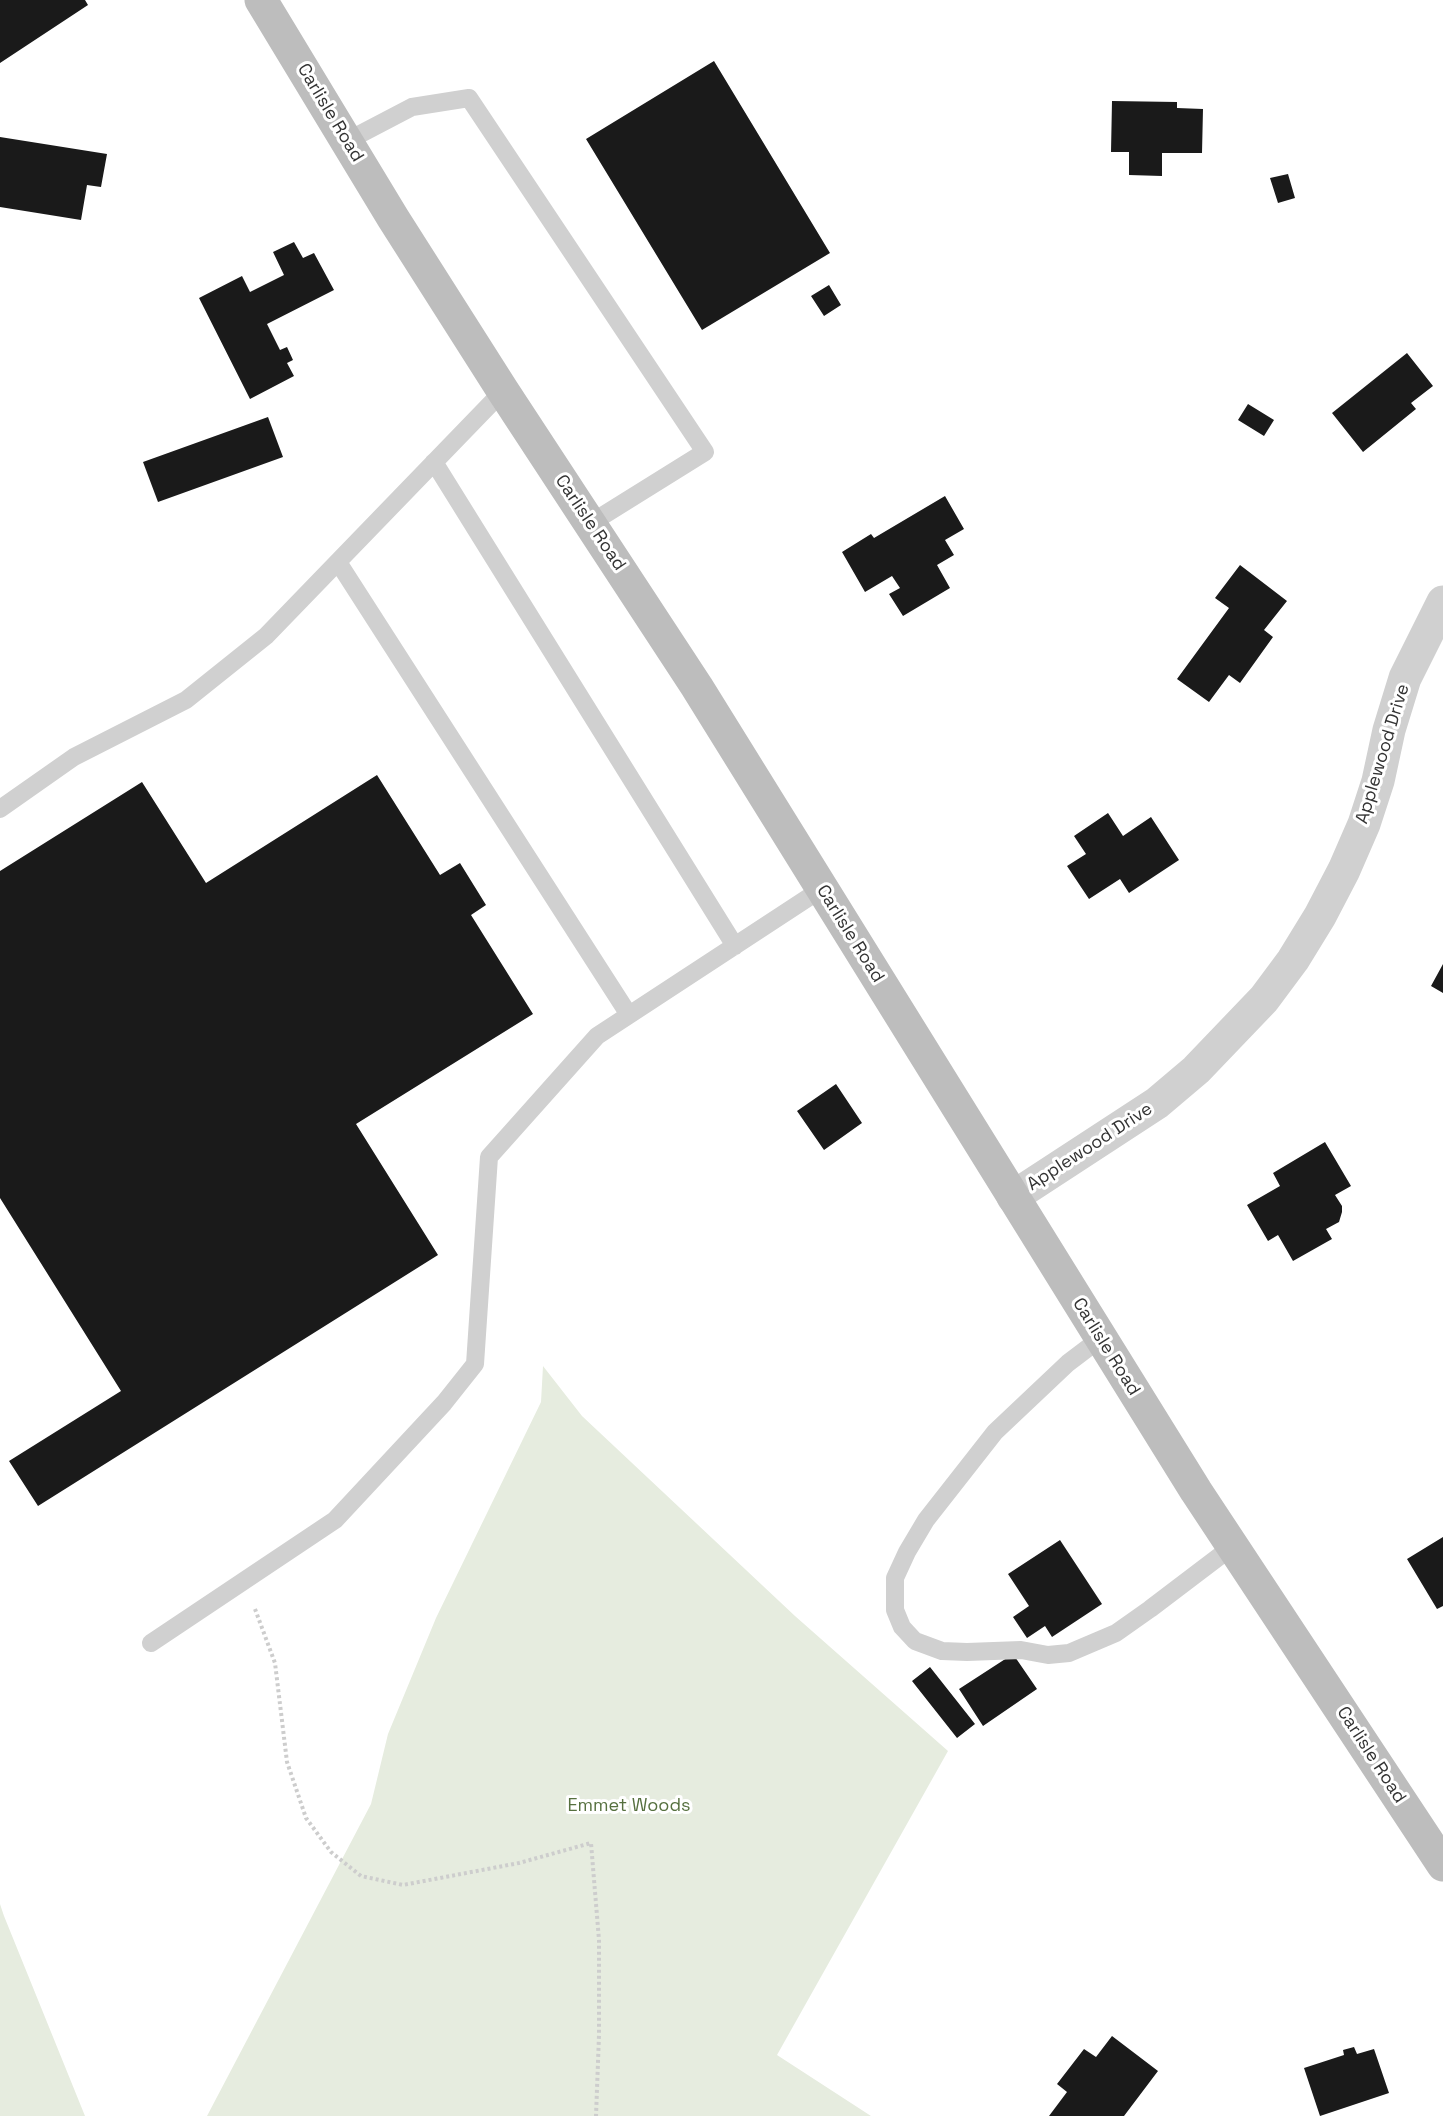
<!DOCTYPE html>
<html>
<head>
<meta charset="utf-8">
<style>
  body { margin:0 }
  canvas { display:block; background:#fff }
</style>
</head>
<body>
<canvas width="1443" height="2116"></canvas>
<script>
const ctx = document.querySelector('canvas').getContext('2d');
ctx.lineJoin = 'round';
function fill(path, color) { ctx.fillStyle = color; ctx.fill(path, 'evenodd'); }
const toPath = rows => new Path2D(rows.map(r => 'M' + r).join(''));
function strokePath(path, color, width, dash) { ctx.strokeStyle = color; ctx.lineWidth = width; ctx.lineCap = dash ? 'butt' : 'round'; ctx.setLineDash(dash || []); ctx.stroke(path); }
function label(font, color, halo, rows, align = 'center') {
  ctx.font = font + ' "Space Grotesk",sans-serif'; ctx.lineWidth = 6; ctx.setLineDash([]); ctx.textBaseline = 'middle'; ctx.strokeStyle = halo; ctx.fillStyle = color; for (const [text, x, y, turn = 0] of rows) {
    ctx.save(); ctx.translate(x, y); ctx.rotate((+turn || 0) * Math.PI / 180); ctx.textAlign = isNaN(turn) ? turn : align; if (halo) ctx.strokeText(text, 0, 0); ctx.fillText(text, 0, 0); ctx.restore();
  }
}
const green = toPath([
  [543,1366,582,1416,795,1616,948,1751,777,2055,871,2116,207,2116,371,1804,388,1734,436,1618,541,1402],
  [0,1904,4,1916,85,2116,0,2116]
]);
const building = toPath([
  [0,0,85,0,88,5,0,63],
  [714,61,830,253,702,330,586,139],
  [1112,101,1177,102,1177,108,1203,109,1202,153,1162,153,1162,176,1129,175,1129,152,1111,152],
  [0,137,107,154,101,187,87,185,81,220,0,207],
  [1288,174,1295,198,1278,203,1270,178],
  [294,242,303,258,314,253,334,290,267,324,280,350,287,347,293,360,287,363,294,376,250,399,199,298,242,276,250,292,284,275,273,252],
  [829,285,841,305,824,316,811,296],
  [1407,353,1433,386,1411,403,1416,409,1363,452,1332,413],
  [1248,404,1274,420,1264,436,1238,420],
  [268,417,283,457,158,502,143,462],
  [945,496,964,529,945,540,954,555,937,565,950,588,903,616,889,594,900,588,892,576,865,592,842,552,871,534,874,538],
  [1240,565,1287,601,1264,630,1273,637,1240,683,1229,675,1209,702,1177,679,1229,608,1215,598],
  [377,775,440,875,460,863,486,905,471,915,533,1014,356,1124,438,1255,38,1506,9,1461,121,1391,0,1198,0,871,142,782,206,883],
  [1108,813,1123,836,1151,817,1179,860,1129,893,1120,879,1089,899,1067,866,1086,854,1074,836],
  [1443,964,1443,993,1431,986],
  [836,1084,862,1123,824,1150,797,1111],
  [1325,1142,1351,1186,1335,1195,1342,1206,1342,1212,1339,1222,1326,1229,1332,1239,1293,1261,1278,1235,1268,1241,1247,1205,1280,1186,1273,1173],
  [1443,1537,1443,1606,1437,1609,1407,1559],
  [1060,1540,1102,1604,1052,1637,1045,1626,1027,1638,1013,1617,1029,1606,1008,1574],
  [1013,1654,1037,1689,983,1726,959,1689],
  [930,1667,975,1724,957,1738,912,1681],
  [1112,2036,1158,2071,1124,2116,1049,2116,1067,2092,1057,2084,1084,2049,1096,2057],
  [1354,2047,1357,2054,1374,2049,1389,2093,1320,2116,1304,2068,1344,2055,1343,2050]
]);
const path = toPath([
  [255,1609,275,1663,287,1762,306,1818,331,1852,361,1876,403,1885,519,1863,591,1843,599,1940,599,2035,596,2116]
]);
const lane = toPath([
  [347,141,412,107,469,98,705,452,591,523],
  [434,462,735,946],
  [338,562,629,1015],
  [0,809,74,757,186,700,266,636,503,391],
  [1101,1338,1068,1363,995,1432,926,1520,907,1552,895,1578,895,1610,902,1627,915,1641,942,1651,967,1652,1021,1650,1048,1655,1069,1653,1116,1633,1150,1609,1233,1546],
  [151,1643,335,1520,444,1403,475,1364,489,1157,597,1036,823,888]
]);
const street = toPath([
  [1013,1197,1157,1103,1196,1070,1264,999,1293,960,1320,916,1344,870,1364,824,1378,781,1389,730,1405,678,1443,602]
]);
const secondary = toPath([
  [261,0,393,218,503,391,697,687,1196,1491,1443,1865]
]);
const streetNames = [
  ["Carlisle Road",330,113,59],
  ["Carlisle Road",590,523,56],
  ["Applewood Drive",1383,754,-73],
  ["Carlisle Road",850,934,58],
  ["Applewood Drive",1090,1147,-33],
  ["Carlisle Road",1106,1347,58],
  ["Carlisle Road",1371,1755,57]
];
const parkNames = [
  ["Emmet Woods",629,1806]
];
fill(green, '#e6ecdf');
fill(building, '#1a1a1a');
strokePath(path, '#cdcdcd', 4, [3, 3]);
strokePath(lane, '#d0d0d0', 18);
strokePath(street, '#d0d0d0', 33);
strokePath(secondary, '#bdbdbd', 33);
label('18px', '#333', '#fff', streetNames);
label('18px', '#56703f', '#fff', parkNames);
</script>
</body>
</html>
